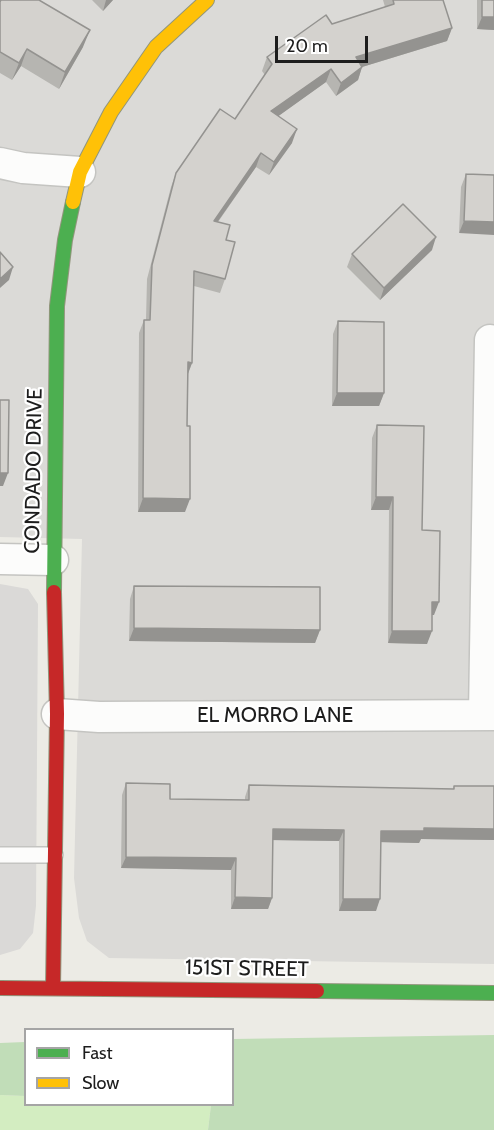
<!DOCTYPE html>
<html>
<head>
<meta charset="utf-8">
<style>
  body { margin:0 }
  #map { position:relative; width:494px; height:1130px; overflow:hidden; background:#ecebe5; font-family:Cabin,sans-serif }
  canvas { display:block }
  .legend { position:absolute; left:24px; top:1028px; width:210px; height:78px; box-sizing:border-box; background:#fff; border:2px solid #a5a5a5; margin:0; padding:8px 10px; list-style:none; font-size:18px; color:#1d1d1d }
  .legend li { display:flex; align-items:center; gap:12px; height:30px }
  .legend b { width:30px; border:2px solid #a5a5a5 }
  .scale { position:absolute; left:275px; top:36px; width:93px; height:27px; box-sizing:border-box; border:3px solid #1d1d1d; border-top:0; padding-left:8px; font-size:18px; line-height:21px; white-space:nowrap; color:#1d1d1d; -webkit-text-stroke:4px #fff; paint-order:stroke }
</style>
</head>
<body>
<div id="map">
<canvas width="494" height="1130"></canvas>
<ul class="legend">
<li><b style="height:8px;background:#4caf50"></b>Fast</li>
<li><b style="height:8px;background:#ffc107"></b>Slow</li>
</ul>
<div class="scale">20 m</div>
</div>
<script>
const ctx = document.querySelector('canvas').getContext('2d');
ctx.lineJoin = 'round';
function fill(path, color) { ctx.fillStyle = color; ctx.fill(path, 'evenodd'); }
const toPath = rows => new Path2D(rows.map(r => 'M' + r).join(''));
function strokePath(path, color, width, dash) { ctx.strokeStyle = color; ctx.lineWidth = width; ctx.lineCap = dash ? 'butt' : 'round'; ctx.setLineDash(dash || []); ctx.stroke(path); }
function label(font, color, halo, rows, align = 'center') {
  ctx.font = font + ' Cabin,sans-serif'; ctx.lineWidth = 4.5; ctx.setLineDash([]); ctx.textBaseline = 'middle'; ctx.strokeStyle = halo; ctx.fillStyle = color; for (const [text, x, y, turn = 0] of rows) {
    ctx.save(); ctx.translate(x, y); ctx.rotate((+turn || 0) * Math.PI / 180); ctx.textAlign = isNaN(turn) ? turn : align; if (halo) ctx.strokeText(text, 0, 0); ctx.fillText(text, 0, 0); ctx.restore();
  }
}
const residential = toPath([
  [0,0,494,0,494,964,109,958,87,941,79,918,74,878,82,539,0,537]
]);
const religious = toPath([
  [0,584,28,589,38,604,36,906,33,933,20,949,0,955]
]);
const grass = toPath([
  [0,1095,25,1096,26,1104,211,1105,208,1130,0,1130]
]);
const forest = toPath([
  [494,1035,494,1130,208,1130,211,1105,232,1104,233,1039],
  [25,1042,25,1096,0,1095,0,1043]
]);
const lane = toPath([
  [0,855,55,855]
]);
const street = toPath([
  [0,163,23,168,80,172],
  [0,559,53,560],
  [57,714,99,717,494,715],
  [484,715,490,340]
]);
const fast = toPath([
  [54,592,57,306,65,240,73,202],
  [317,991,494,993]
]);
const slow = toPath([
  [73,202,80,172,111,112,156,47,207,0]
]);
const jam = toPath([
  [0,988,317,991],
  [53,988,57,714,54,592]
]);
const wall = toPath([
  [92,0,113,0,103,11],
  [383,0,443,0,452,28,447,41,362,67,358,80,336,96,326,82,278,116,292,143,269,175,256,167,218,222,226,240,225,279,220,293,194,286,192,363,188,374,185,512,138,512,139,333,144,320,146,320,147,279,171,187,176,173,235,119,265,75,262,71,267,57,332,24,385,7],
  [477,0,494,0,494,30,477,29],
  [0,2,83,47,59,89,21,66,12,80,0,73],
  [466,174,494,175,459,233,461,187],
  [432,250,380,300,347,267,352,254],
  [338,321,384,393,379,406,332,406,333,334],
  [377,425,422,530,434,615,432,615,427,644,388,643,389,510,371,510,372,438],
  [134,586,320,630,315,643,129,641,130,599],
  [126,783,170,799,245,800,245,797,249,785,453,789,454,786,494,786,494,840,421,839,419,843,381,842,376,911,339,911,339,841,273,840,272,898,268,909,231,909,231,870,121,868,122,795]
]);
const shadedWall = toPath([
  [106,0,113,0,103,11],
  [482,17,494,17,494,30,477,29],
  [452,28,447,41,362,67,358,80,336,96,341,83,356,57],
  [90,30,83,47,59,89,65,72],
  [27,49,21,66,12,80,19,63],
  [331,69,326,82,266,125,271,111],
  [297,129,292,143,269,175,274,162],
  [261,153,256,167,209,234,214,221],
  [464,221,494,222,494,235,459,233],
  [436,237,432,250,380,300,384,288],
  [13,267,9,280,0,288,0,279],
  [188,362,192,363,187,376],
  [337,393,384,393,379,406,332,406],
  [0,473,8,473,3,486,0,486],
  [376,497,393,497,389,510,371,510],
  [143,498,190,499,185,512,138,512],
  [432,602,439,602,434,615,427,615],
  [134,628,320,630,315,643,129,641],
  [392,631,432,631,427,644,388,643],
  [424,828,494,829,494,840,421,839,419,843,376,842,381,831],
  [273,829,344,830,339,841,268,840],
  [126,857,236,858,231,870,121,868],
  [235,897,272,898,268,909,231,909],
  [343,899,380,899,376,911,339,911]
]);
const building = toPath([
  [1,0,39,0,90,30,65,72,27,49,19,63,0,52,0,2,1,0],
  [393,0,443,0,452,28,356,57,362,67,341,83,331,69,271,111,297,129,274,162,261,153,214,221,230,225,226,240,235,242,225,279,194,271,192,363,188,362,187,426,190,426,190,499,143,498,144,320,150,320,152,265,176,173,220,109,235,119,272,64,267,57,326,15,332,24,394,4,393,0],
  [482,0,494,0,494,17,482,17,482,0],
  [466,174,494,175,494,222,464,221,466,174],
  [403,204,436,237,384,288,352,254,403,204],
  [0,252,13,267,0,279,0,252],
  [338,321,384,322,384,393,337,393,338,321],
  [0,400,9,400,8,473,0,473,0,400],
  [377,425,424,426,422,530,440,531,439,602,432,602,432,631,392,631,393,497,376,497,377,425],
  [134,586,320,587,320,630,134,628,134,586],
  [126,783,170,784,170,799,249,800,249,785,454,789,454,786,494,786,494,829,424,828,424,831,381,831,380,899,343,899,344,830,273,829,272,898,235,897,236,858,126,857,126,783]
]);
const streetNames = [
  ["CONDADO DRIVE",34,471,-89],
  ["EL MORRO LANE",275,716],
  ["151ST STREET",247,969,1]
];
fill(residential, '#dbdad7');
fill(religious, '#dad9d7');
fill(grass, '#d3edc1');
fill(forest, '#c1ddb8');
strokePath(lane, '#c4c4c1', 18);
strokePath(street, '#c4c4c1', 33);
strokePath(fast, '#91967c', 16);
strokePath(slow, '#91967c', 16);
strokePath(jam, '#91967c', 16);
strokePath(lane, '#fcfcfb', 15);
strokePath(street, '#fcfcfb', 30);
strokePath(fast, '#4caf50', 14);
strokePath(slow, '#ffc107', 14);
strokePath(jam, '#c62828', 14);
fill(wall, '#b6b5b1');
fill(shadedWall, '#949390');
fill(building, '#d4d2ce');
strokePath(building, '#949390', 1.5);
label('21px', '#1d1d1d', '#fff', streetNames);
</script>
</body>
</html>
